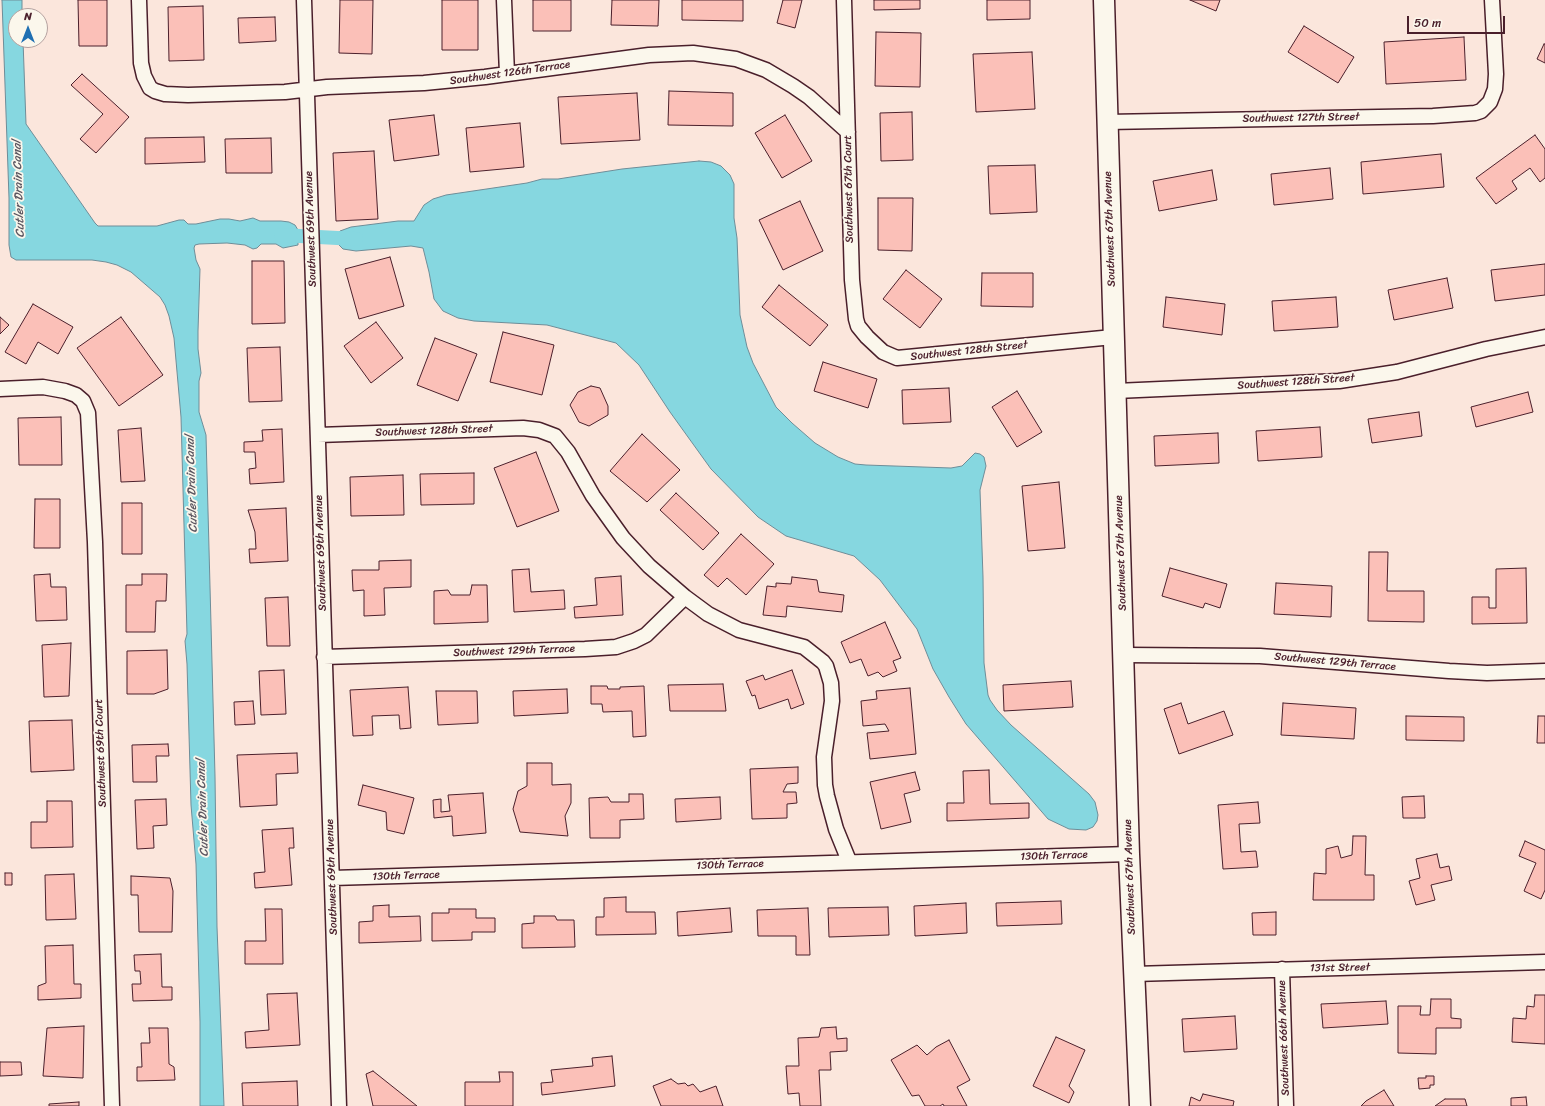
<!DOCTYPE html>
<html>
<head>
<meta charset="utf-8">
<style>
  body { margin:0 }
  #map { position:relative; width:1545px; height:1106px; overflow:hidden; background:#fbe6dc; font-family:Sriracha,sans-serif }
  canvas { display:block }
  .north { position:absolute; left:8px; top:8px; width:40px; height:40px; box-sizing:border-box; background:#fbf7ec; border:1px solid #b4a19f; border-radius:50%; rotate:0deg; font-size:11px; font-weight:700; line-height:16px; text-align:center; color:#4a1f2b }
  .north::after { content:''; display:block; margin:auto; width:14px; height:18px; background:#1f6fb2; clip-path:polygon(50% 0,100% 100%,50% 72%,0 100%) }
  .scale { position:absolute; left:1407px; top:16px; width:98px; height:18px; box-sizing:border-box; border:2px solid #4a1f2b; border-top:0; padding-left:5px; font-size:12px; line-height:14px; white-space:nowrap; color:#4a1f2b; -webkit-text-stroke:3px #fbf7ec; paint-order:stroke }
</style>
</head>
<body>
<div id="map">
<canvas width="1545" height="1106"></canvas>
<div class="north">N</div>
<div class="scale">50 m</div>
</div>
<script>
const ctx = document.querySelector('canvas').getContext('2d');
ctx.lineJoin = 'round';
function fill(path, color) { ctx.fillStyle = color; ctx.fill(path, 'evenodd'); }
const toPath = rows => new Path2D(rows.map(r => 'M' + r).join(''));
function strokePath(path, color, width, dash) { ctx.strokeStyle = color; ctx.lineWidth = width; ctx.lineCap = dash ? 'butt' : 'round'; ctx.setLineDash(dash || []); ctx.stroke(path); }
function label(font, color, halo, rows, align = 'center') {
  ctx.font = font + ' Sriracha,sans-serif'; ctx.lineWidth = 3.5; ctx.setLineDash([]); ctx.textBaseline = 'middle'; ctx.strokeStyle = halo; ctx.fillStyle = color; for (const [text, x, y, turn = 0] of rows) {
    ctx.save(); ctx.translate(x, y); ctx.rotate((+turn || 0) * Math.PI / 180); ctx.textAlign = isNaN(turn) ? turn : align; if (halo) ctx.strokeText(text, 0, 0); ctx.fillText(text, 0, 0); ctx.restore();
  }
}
const water = toPath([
  [2,0,22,0,22,16,16,16,16,40,23,40,26,124,95,223,98,226,157,226,179,220,184,220,188,224,196,224,220,219,229,219,240,221,253,218,260,221,281,221,289,222,295,225,298,230,298,245,283,248,276,244,261,244,257,248,253,249,245,245,227,243,199,244,195,245,194,248,196,260,200,269,198,331,198,349,201,373,199,381,199,412,206,435,215,776,217,927,224,1106,200,1106,200,1022,196,864,191,805,187,664,185,641,187,634,181,417,174,338,169,316,165,305,160,297,131,272,117,265,106,262,92,260,16,260,11,257,9,245,9,198,2,0],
  [699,161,711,162,721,166,730,175,734,184,734,218,737,238,740,315,747,347,753,363,776,407,792,423,815,443,838,457,855,464,866,465,951,468,962,466,975,453,980,454,984,457,986,466,980,490,983,577,984,663,988,695,990,700,997,710,1011,725,1089,794,1095,802,1098,815,1097,821,1093,827,1086,830,1069,829,1048,819,966,724,949,697,933,669,917,629,880,580,854,556,786,536,758,517,711,469,670,412,639,365,616,343,547,325,474,321,458,318,443,311,434,299,429,272,423,248,411,246,356,251,343,249,338,244,336,236,340,231,351,227,398,221,414,221,424,205,433,199,446,195,527,183,542,179,558,179,622,169,699,161]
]);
const canal = toPath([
  [281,235,356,239]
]);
const building = toPath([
  [78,0,107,0,107,46,79,46,78,0],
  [340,0,373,0,372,54,339,53,340,0],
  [442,0,478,0,478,50,442,50,442,0],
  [533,0,571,0,571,31,533,31,533,0],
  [612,0,659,0,658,26,611,25,612,0],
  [682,0,743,0,743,21,682,20,682,0],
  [783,0,802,0,795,28,777,23,783,0],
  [874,0,920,0,920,9,874,10,874,0],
  [987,0,1030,0,1030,19,987,20,987,0],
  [1190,0,1220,0,1216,11,1190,0],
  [203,6,204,60,169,61,168,7,203,6],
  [275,17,276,41,239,43,238,18,275,17],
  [1304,26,1354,57,1338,83,1288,52,1304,26],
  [876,32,921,33,920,87,875,86,876,32],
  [1464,37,1466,80,1386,84,1384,42,1464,37],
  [1544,44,1545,44,1545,63,1537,59,1544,44],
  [1032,52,1035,109,976,112,973,54,1032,52],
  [82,74,129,117,96,153,80,139,103,114,71,85,82,74],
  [669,91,733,93,733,126,668,125,669,91],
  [637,93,640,140,561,144,558,97,637,93],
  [912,112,913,160,881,161,880,113,912,112],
  [434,115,439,155,394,161,389,120,434,115],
  [785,115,812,161,782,178,755,133,785,115],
  [520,123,524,167,470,172,466,128,520,123],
  [1535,135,1545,149,1545,178,1540,182,1530,168,1512,181,1517,189,1496,204,1476,178,1535,135],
  [204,137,205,162,145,164,145,138,204,137],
  [271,138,272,173,226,173,225,139,271,138],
  [374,151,378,219,336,221,333,153,374,151],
  [1441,154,1444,187,1363,194,1361,162,1441,154],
  [1035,165,1037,212,990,214,988,166,1035,165],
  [1330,168,1333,199,1274,205,1271,174,1330,168],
  [1212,170,1217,200,1159,211,1153,181,1212,170],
  [878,198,913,198,912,251,878,250,878,198],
  [800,201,823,251,783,270,759,220,800,201],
  [390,257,404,306,359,319,345,269,390,257],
  [252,261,284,261,285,323,252,324,252,261],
  [1545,264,1545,295,1495,301,1491,270,1545,264],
  [906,270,942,299,920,328,883,299,906,270],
  [982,273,1033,273,1033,307,981,306,982,273],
  [1447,278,1453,308,1394,320,1388,290,1447,278],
  [779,285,828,325,810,346,762,307,779,285],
  [1166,297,1225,304,1222,335,1163,327,1166,297],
  [1336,297,1338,327,1274,331,1272,301,1336,297],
  [33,304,73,327,58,354,38,342,26,364,5,352,33,304],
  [0,317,9,325,0,334,0,317],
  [121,317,163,375,119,406,77,348,121,317],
  [376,322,403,358,371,383,344,346,376,322],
  [503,332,554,345,542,395,490,382,503,332],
  [435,338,477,354,458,401,417,385,435,338],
  [280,347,282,401,249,402,247,348,280,347],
  [823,362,877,379,868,408,814,391,823,362],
  [591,386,600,388,608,406,608,415,589,426,579,422,570,405,578,392,591,386],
  [949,388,951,422,903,424,902,390,949,388],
  [1017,391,1042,432,1017,447,992,407,1017,391],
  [1528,392,1533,412,1476,427,1471,407,1528,392],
  [1419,412,1422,436,1372,443,1368,419,1419,412],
  [61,417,62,465,19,465,18,418,61,417],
  [1320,427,1322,457,1258,461,1256,431,1320,427],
  [141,428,145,481,121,482,118,430,141,428],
  [282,429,284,482,250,484,249,469,256,468,255,452,244,452,244,442,263,441,262,430,282,429],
  [1218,433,1219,463,1155,466,1154,436,1218,433],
  [642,434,680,470,647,502,610,471,642,434],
  [536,452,559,511,517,527,494,468,536,452],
  [474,473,474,504,421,505,420,474,474,473],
  [403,475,404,515,351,516,350,477,403,475],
  [1059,482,1065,548,1028,551,1022,486,1059,482],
  [676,493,719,533,703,550,660,510,676,493],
  [35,499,60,499,60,548,34,548,35,499],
  [122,503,142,503,142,554,122,554,122,503],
  [286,508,288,561,250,563,249,549,256,549,255,532,248,510,286,508],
  [741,534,774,564,746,595,727,578,718,587,704,575,741,534],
  [1369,552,1388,552,1387,591,1424,591,1424,622,1368,621,1369,552],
  [411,560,411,587,384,588,385,615,364,616,364,590,353,591,352,570,379,570,379,561,411,560],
  [1170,568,1227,584,1220,608,1205,603,1203,608,1162,596,1170,568],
  [1526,568,1527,623,1472,624,1472,597,1489,597,1489,608,1496,608,1496,569,1526,568],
  [529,569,531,592,564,590,565,609,514,612,512,570,529,569],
  [50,574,51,587,66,587,67,620,36,621,34,575,50,574],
  [142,574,167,574,166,601,156,601,155,632,126,632,126,585,142,585,142,574],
  [621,576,623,615,575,618,574,607,597,605,595,578,621,576],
  [792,577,817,580,819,592,844,595,842,612,787,606,786,617,763,615,767,586,776,587,776,583,791,584,792,577],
  [1276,583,1332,586,1331,617,1274,614,1276,583],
  [472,585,487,585,488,622,434,624,434,591,448,590,451,595,470,595,472,585],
  [288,597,290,646,267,646,265,598,288,597],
  [885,622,901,658,893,661,897,671,883,677,878,672,868,676,861,659,850,663,841,642,885,622],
  [71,643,69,696,44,697,42,645,71,643],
  [167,650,168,689,154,694,127,694,127,651,167,650],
  [284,670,286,714,261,715,259,671,284,670],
  [792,670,804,704,791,709,788,699,759,709,755,695,752,696,746,681,763,675,765,680,792,670],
  [1071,681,1073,707,1004,711,1003,685,1071,681],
  [723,684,726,711,670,711,668,685,723,684],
  [591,686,607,686,608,689,620,689,620,687,644,686,646,736,633,737,632,711,603,712,602,704,591,704,591,686],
  [408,687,411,728,400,729,399,715,372,716,373,735,353,736,350,690,408,687],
  [910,688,916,754,870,759,867,733,889,731,885,724,863,726,861,701,877,699,876,691,910,688],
  [567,689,568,713,514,716,513,691,567,689],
  [436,691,477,691,478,723,438,725,436,691],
  [253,701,255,724,235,725,234,702,253,701],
  [1181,703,1188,724,1224,711,1233,735,1179,754,1164,709,1181,703],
  [1283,703,1356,708,1354,739,1281,735,1283,703],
  [1406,716,1464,717,1464,741,1406,740,1406,716],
  [1538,716,1545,716,1545,743,1537,743,1538,716],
  [72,720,74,770,31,772,29,721,72,720],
  [168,744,169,756,156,756,157,782,133,782,132,745,168,744],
  [297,753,298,773,276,774,277,805,240,807,237,755,297,753],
  [527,763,552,763,552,785,571,784,571,803,565,816,568,836,520,832,513,809,518,791,527,786,527,763],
  [798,767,798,783,787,784,783,792,796,792,797,803,787,804,787,818,752,819,750,769,798,767],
  [989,770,990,804,1029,803,1029,818,947,821,947,803,964,803,963,771,989,770],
  [915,772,920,790,904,794,911,822,881,829,870,782,915,772],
  [363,785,414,798,404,834,387,830,386,812,358,805,363,785],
  [483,793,486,833,453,836,452,816,434,818,433,800,441,799,441,812,450,811,448,795,483,793],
  [629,794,643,794,644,819,620,820,620,838,590,838,589,798,608,797,611,802,629,802,629,794],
  [1424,796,1425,818,1403,818,1402,797,1424,796],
  [720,797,721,819,676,822,675,799,720,797],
  [166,799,167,825,153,826,154,848,137,849,135,800,166,799],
  [47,801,72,801,73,847,31,848,31,822,47,822,47,801],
  [1258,802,1260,823,1239,824,1241,852,1256,851,1258,867,1223,869,1218,805,1258,802],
  [293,828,294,848,289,848,292,885,255,888,254,873,265,872,262,830,293,828],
  [1353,836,1366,836,1365,875,1374,875,1374,900,1313,900,1314,873,1326,874,1326,849,1338,846,1341,858,1352,855,1353,836],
  [1525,841,1545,850,1545,890,1541,899,1524,891,1536,863,1519,856,1525,841],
  [1437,854,1440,868,1449,866,1452,880,1431,885,1435,900,1416,905,1409,881,1420,878,1416,859,1437,854],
  [5,873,12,873,12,885,5,885,5,873],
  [74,874,76,919,46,920,45,875,74,874],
  [131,876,170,878,173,891,172,932,139,932,138,895,131,895,131,876],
  [626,897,626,912,655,912,656,934,596,935,596,917,604,917,604,898,626,897],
  [1061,901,1062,924,997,926,996,903,1061,901],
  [966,903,967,933,915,936,914,906,966,903],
  [389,905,389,917,420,916,421,941,359,943,359,922,373,921,373,906,389,905],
  [888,907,889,935,829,937,828,908,888,907],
  [730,908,732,932,678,936,677,912,730,908],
  [808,908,810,955,796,955,796,936,758,936,757,910,808,908],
  [265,909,282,909,283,964,245,964,245,941,266,941,265,909],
  [449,909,476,909,476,918,495,918,495,932,472,932,472,940,432,941,432,913,449,913,449,909],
  [1276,912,1276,935,1253,935,1252,913,1276,912],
  [534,916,555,916,557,920,574,920,575,947,522,948,522,924,534,923,534,916],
  [73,945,74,984,81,984,81,998,38,1000,38,986,46,983,45,946,73,945],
  [161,954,162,987,172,987,172,1000,133,1001,132,984,141,984,140,971,135,971,134,955,161,954],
  [297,993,300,1045,246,1048,245,1032,269,1030,267,994,297,993],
  [1535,995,1545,995,1545,1044,1512,1042,1513,1018,1526,1019,1527,1006,1534,1007,1535,995],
  [1431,999,1451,999,1451,1018,1461,1019,1461,1028,1436,1028,1436,1054,1398,1053,1398,1006,1421,1006,1420,1015,1430,1015,1431,999],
  [1386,1001,1388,1024,1323,1028,1321,1004,1386,1001],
  [1235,1016,1237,1049,1184,1052,1182,1019,1235,1016],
  [84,1026,83,1078,43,1076,47,1028,84,1026],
  [836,1027,837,1039,847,1038,847,1051,830,1052,831,1070,819,1070,821,1106,800,1106,799,1093,788,1094,786,1066,799,1066,798,1038,819,1037,821,1028,836,1027],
  [149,1028,168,1028,169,1064,174,1067,175,1080,137,1081,137,1067,142,1067,141,1043,150,1043,149,1028],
  [1056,1037,1085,1050,1069,1086,1074,1092,1069,1103,1033,1086,1056,1037],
  [949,1040,970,1080,957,1087,967,1106,944,1106,943,1104,940,1106,925,1106,919,1095,912,1096,891,1060,917,1045,927,1055,936,1047,949,1040],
  [612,1056,615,1086,542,1095,541,1083,553,1082,551,1070,593,1066,592,1058,612,1056],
  [0,1062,21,1062,22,1075,0,1076,0,1062],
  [373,1071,417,1106,373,1106,366,1074,373,1071],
  [499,1072,513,1072,513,1106,465,1106,465,1082,500,1082,499,1072],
  [1426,1076,1434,1076,1434,1085,1430,1085,1430,1088,1419,1089,1418,1078,1426,1078,1426,1076],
  [671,1079,678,1084,685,1083,688,1086,693,1084,700,1092,716,1086,723,1106,661,1106,653,1086,671,1079],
  [297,1081,298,1106,243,1106,242,1083,297,1081],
  [1384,1090,1394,1106,1361,1106,1366,1101,1384,1090],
  [1203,1094,1234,1101,1233,1106,1189,1106,1191,1097,1200,1101,1203,1094],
  [1526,1097,1527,1106,1511,1106,1511,1098,1526,1097],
  [1445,1099,1465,1099,1467,1106,1435,1106,1445,1099],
  [79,1102,79,1106,49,1106,49,1104,79,1102]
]);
const street = toPath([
  [139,0,141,63,144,76,150,88,155,91,165,94,188,95,285,92,327,87,424,83,485,77,649,55,693,53,736,59,766,70,793,86,809,97,848,132],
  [304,0,339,1106],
  [504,0,507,74],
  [844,0,852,280,856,319,858,326,867,337,883,352,897,358,1113,337],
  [1107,122,1433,116,1475,113,1481,111,1490,102,1495,89,1496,74,1492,0],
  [0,389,43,387,65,391,76,395,83,401,88,413,95,542,112,1106],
  [1116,391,1339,381,1397,372,1486,349,1545,337],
  [318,435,523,428,539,430,555,436,568,452,593,496,623,538,649,566,685,597,708,614,739,630,804,647,823,662,826,666,831,683,832,701,824,757,825,785,827,796,836,829,849,861],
  [1124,655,1260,656,1449,671,1487,673,1545,671],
  [324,657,585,649,616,647,634,641,646,635,685,597],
  [332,878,1129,854],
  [1282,969,1286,1106],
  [1134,974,1545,962]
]);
const secondary = toPath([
  [1104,0,1129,854,1140,1106]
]);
const streetNames = [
  ["Southwest 126th Terrace",510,73,-8],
  ["Southwest 127th Street",1301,118,-1],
  ["Southwest 67th Court",849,189,-91],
  ["Southwest 69th Avenue",311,229,-92],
  ["Southwest 67th Avenue",1110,229,-92],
  ["Southwest 128th Street",969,351,-6],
  ["Southwest 128th Street",1296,382,-4],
  ["Southwest 128th Street",434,431,-2],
  ["Southwest 69th Avenue",321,553,-92],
  ["Southwest 67th Avenue",1121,553,-92],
  ["Southwest 129th Terrace",514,651,-2],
  ["Southwest 129th Terrace",1335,662,5],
  ["Southwest 69th Court",101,753,-92],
  ["130th Terrace",1054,856,-2],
  ["130th Terrace",730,865,-2],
  ["130th Terrace",406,876,-2],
  ["Southwest 69th Avenue",332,877,-92],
  ["Southwest 67th Avenue",1130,877,-92],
  ["131st Street",1340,968,-1],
  ["Southwest 66th Avenue",1284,1038,-92]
];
const waterNames = [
  ["Cutler Drain Canal",19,189,-92],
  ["Cutler Drain Canal",192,484,-92],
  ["Cutler Drain Canal",203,808,-92]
];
fill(water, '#86d7e0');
strokePath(water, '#6e8d98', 1);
strokePath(canal, '#86d7e0', 14);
fill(building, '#fbc0b8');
strokePath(building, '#4a1f2b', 1);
strokePath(street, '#4a1f2b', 17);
strokePath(secondary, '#4a1f2b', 23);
strokePath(street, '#fbf7ec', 14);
strokePath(secondary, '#fbf7ec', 20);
label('11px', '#4a1f2b', '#fbf7ec', streetNames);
label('italic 12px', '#5c5661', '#fbf7ec', waterNames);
</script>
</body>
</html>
